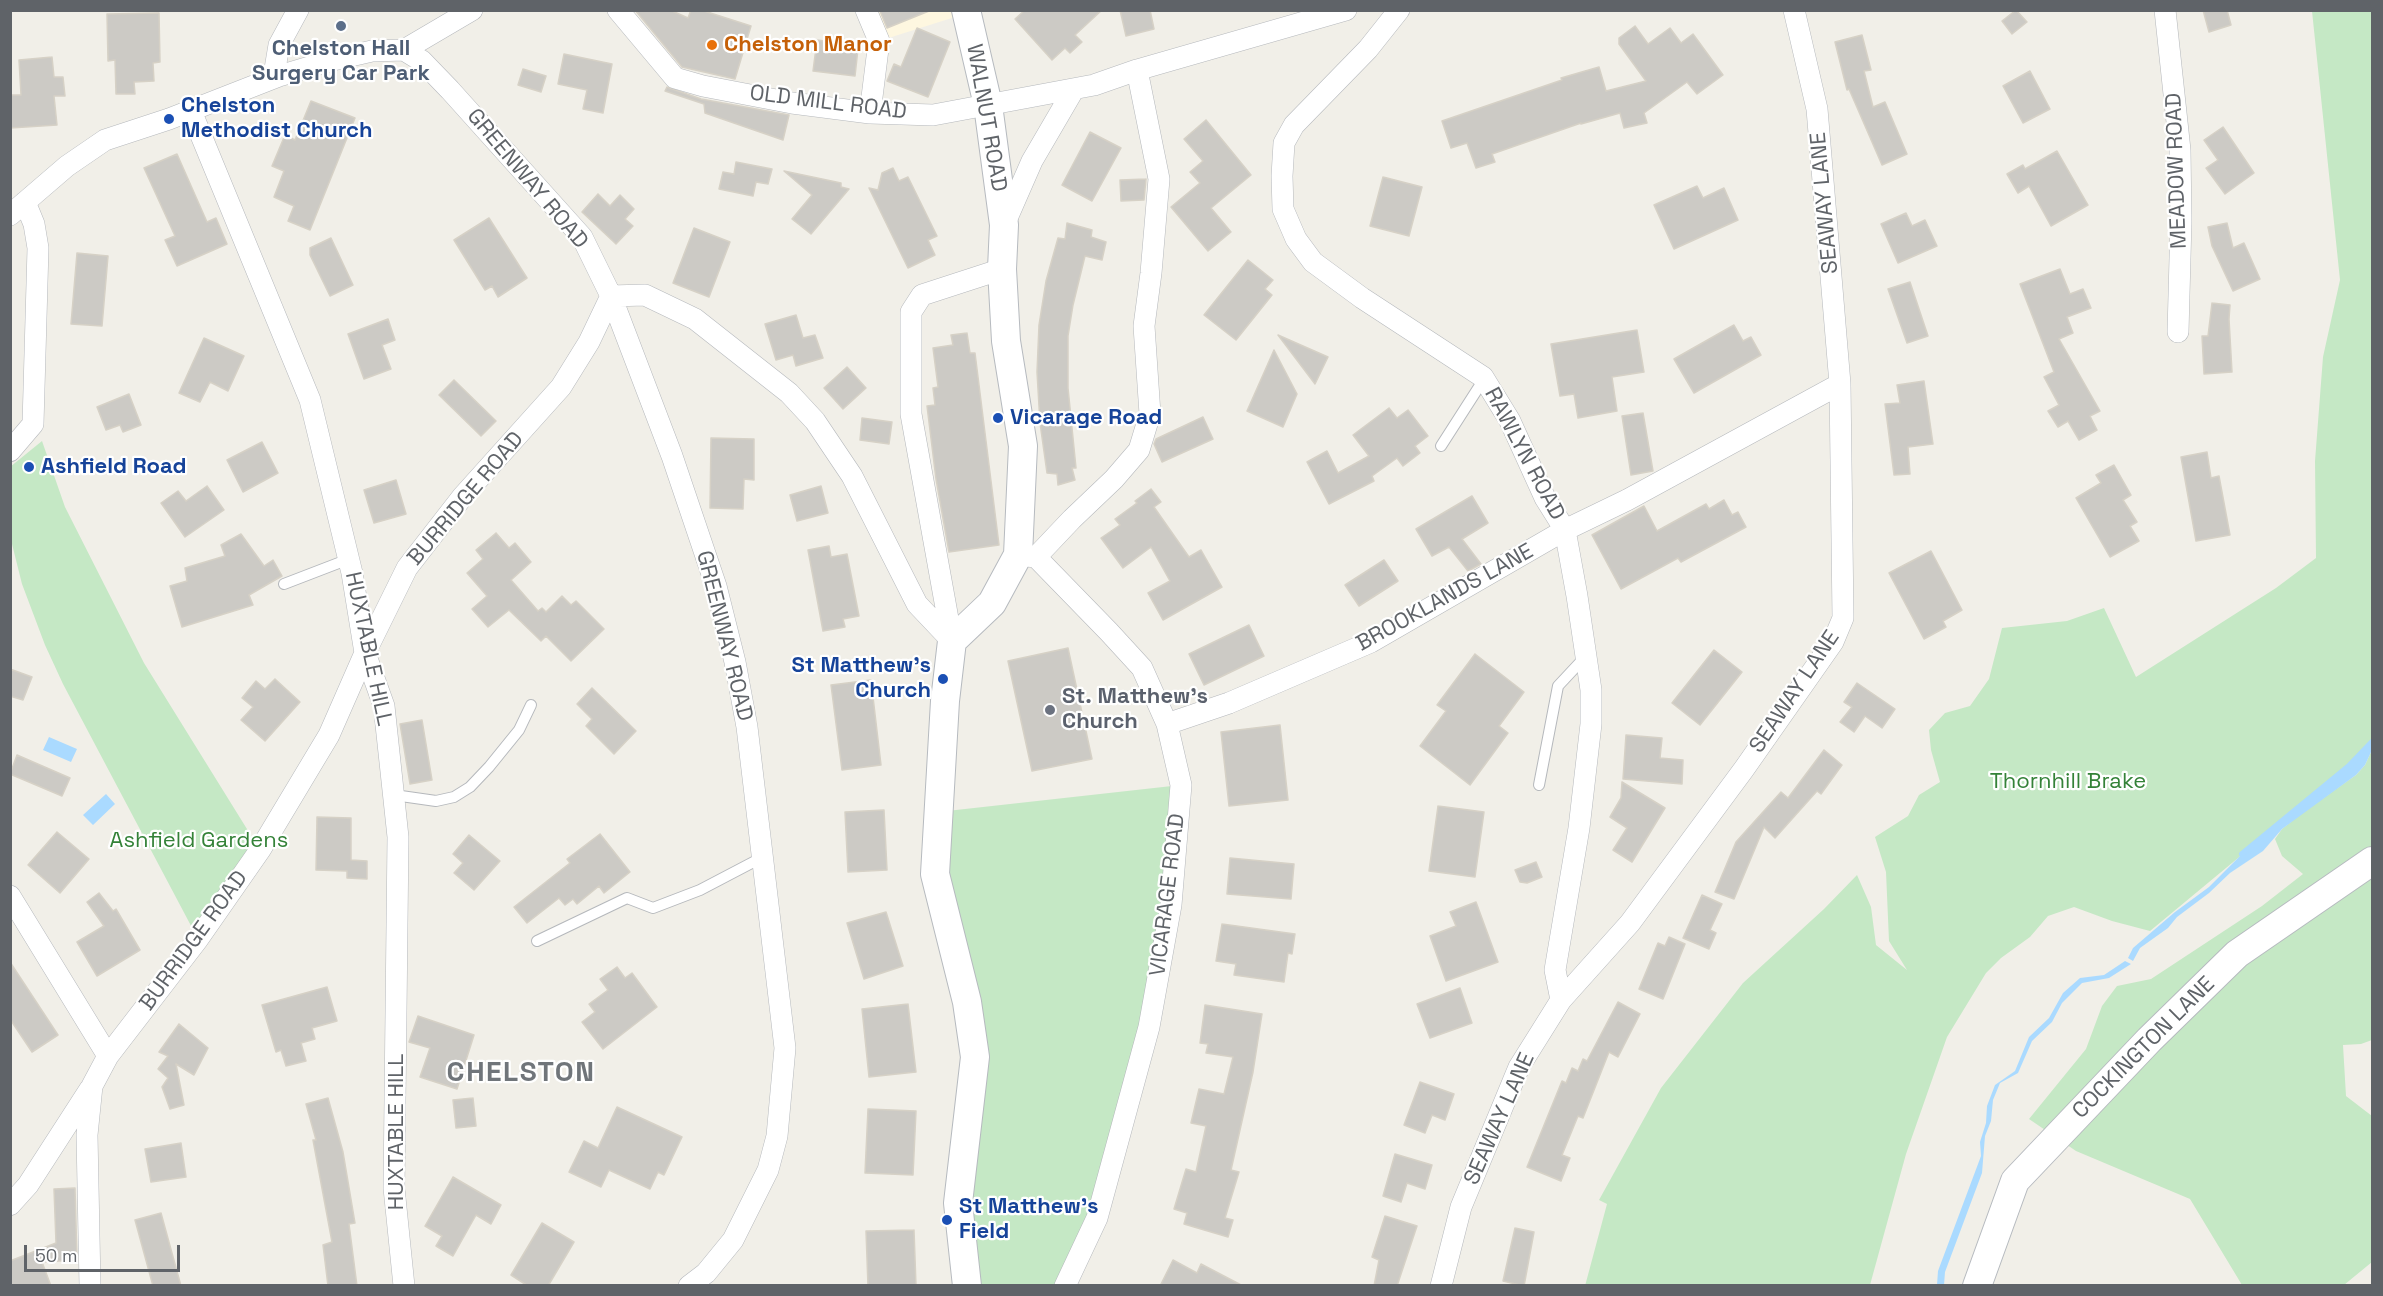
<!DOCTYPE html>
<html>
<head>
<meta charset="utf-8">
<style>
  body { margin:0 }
  #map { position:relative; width:2383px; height:1296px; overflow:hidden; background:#f1efe8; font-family:"Space Grotesk",sans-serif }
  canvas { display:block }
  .frame { position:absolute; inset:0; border:12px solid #5f6368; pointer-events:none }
  .scale { position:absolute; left:24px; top:1245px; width:156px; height:27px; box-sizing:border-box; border:3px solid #5f6368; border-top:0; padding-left:8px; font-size:18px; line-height:21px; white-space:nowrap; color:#5f6368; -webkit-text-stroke:4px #fff; paint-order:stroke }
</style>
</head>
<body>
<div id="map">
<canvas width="2383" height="1296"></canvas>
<div class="frame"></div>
<div class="scale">50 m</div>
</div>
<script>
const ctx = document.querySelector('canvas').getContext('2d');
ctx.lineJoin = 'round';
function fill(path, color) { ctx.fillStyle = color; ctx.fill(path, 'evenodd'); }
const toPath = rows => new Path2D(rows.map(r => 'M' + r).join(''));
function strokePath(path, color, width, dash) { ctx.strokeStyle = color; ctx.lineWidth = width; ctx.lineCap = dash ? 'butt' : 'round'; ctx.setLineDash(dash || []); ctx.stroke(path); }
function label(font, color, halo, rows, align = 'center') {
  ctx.font = font + ' "Space Grotesk",sans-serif'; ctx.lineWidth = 4.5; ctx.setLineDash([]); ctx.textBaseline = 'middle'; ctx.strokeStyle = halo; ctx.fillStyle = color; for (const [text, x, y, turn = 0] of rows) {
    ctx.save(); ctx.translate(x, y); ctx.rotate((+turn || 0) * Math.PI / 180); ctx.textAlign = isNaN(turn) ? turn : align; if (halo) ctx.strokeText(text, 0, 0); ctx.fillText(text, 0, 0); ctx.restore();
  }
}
const commercial = toPath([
  [866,11,974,11,879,41]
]);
const green = toPath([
  [2312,11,2372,11,2372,742,2349,766,2150,931,2112,921,2074,907,2048,916,2030,937,2001,958,1986,973,1947,1037,1906,1154,1870,1285,1585,1286,1607,1204,1599,1200,1661,1088,1743,983,1824,909,1857,875,1871,907,1876,945,1907,970,1889,941,1886,872,1875,837,1908,816,1919,795,1940,782,1931,750,1929,730,1945,713,1970,706,1989,679,2002,628,2067,621,2104,608,2136,677,2276,588,2316,558,2315,461,2323,357,2340,280],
  [42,441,65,507,144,663,260,850,198,939,63,684,45,645,22,584,11,540,10,467],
  [2372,750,2372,846,2317,886,2372,876,2372,1040,2361,1044,2343,1045,2346,1096,2372,1116,2372,1262,2344,1285,2242,1285,2190,1199,2076,1151,2029,1119,2086,1049,2102,1006,2117,986,2151,979,2262,906,2303,874,2282,856,2275,839,2282,829,2302,813,2356,775,2365,765],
  [1181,785,1149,1027,1065,1285,967,1285,975,1057,938,812]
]);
const water = toPath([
  [49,737,77,749,71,762,43,750],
  [2372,742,2372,750,2365,765,2356,775,2282,829,2263,851,2230,873,2209,893,2177,917,2168,928,2140,948,2133,961,2128,958,2133,948,2175,912,2209,887,2242,854,2349,766],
  [106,794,115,804,93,825,83,815],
  [2125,961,2131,964,2109,978,2082,983,2062,1003,2052,1022,2032,1041,2018,1073,2000,1083,1993,1100,1991,1121,1985,1136,1982,1173,1945,1272,1944,1285,1937,1285,1938,1271,1981,1156,1980,1142,1986,1123,1987,1106,1995,1085,2015,1071,2029,1037,2049,1018,2063,993,2080,978,2104,975]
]);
const stream = toPath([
  [2242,854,2349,766,2372,742]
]);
const building = toPath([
  [635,10,670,10,688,18,691,10,701,10,751,26,735,79,682,67,635,10],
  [1025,10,1102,10,1075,35,1082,42,1070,53,1065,48,1052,60,1015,19,1025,10],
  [1120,10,1150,10,1154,29,1126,36,1120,10],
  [2016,10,2027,22,2012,34,2002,21,2016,10],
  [2203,10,2227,10,2231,25,2209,32,2203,10],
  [880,11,929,11,887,28,880,11],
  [159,13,160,62,153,63,154,81,134,82,135,94,116,94,115,60,108,61,107,14,159,13],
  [1635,26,1648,44,1670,28,1681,43,1693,34,1723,75,1697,94,1687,82,1644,113,1647,123,1624,128,1620,113,1581,124,1581,123,1492,154,1495,162,1476,168,1467,143,1451,148,1442,121,1562,80,1561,78,1599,67,1606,91,1646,81,1619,44,1619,38,1635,26],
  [917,28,950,42,928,97,887,81,894,64,901,67,917,28],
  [1862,35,1871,70,1864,71,1873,107,1885,102,1907,154,1882,165,1849,89,1847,90,1835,42,1862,35],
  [817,40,847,44,858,49,855,76,813,71,817,40],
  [564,54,612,64,603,113,583,109,587,90,558,84,564,54],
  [52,57,54,77,63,77,65,96,54,96,57,125,10,128,10,95,21,95,19,60,52,57],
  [523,69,546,76,541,92,518,85,523,69],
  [2030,71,2050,109,2023,123,2003,86,2030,71],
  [667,87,701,99,789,115,783,140,705,113,704,104,665,91,667,87],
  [311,101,355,118,310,230,288,221,294,206,274,197,284,171,272,166,285,135,295,140,311,101],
  [1206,120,1251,175,1211,208,1231,232,1208,251,1171,207,1200,183,1190,172,1203,161,1184,139,1206,120],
  [2223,127,2254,173,2225,194,2206,168,2218,160,2204,140,2223,127],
  [1090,132,1121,148,1092,201,1062,185,1090,132],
  [2057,151,2088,205,2051,226,2029,186,2018,193,2007,174,2023,165,2025,169,2057,151],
  [177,154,207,222,216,218,227,244,177,266,165,240,175,236,144,168,177,154],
  [736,162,772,169,768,184,756,182,753,196,719,189,723,172,734,174,736,162],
  [893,168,899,181,908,177,937,236,928,240,935,255,908,268,869,188,878,190,882,173,893,168],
  [784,171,841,183,841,187,849,189,811,234,792,219,812,195,784,171],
  [1383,177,1422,187,1409,236,1370,226,1383,177],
  [1146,179,1144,200,1121,201,1120,180,1146,179],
  [1697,186,1703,198,1724,188,1738,220,1674,249,1654,205,1697,186],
  [598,194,610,206,620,195,634,209,625,219,633,226,616,244,582,212,598,194],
  [1906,213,1912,226,1925,220,1937,246,1898,263,1881,224,1906,213],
  [489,218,527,278,498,297,492,286,485,290,454,240,489,218],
  [1067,223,1092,230,1091,237,1106,242,1102,260,1085,256,1073,305,1068,336,1068,388,1076,468,1072,468,1075,480,1058,485,1057,474,1047,473,1040,423,1037,372,1039,325,1046,281,1058,238,1065,239,1067,223],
  [2227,223,2233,248,2244,243,2260,279,2233,291,2212,246,2208,227,2227,223],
  [694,228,730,242,709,297,673,283,694,228],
  [331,238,353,285,330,296,310,255,310,248,331,238],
  [77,253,108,256,102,326,71,324,77,253],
  [1248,260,1273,280,1265,289,1272,295,1236,340,1204,315,1248,260],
  [2060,269,2070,294,2083,289,2091,308,2067,317,2073,333,2059,339,2100,411,2090,416,2097,430,2079,440,2068,421,2058,427,2048,411,2059,405,2044,377,2054,372,2020,284,2060,269],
  [1910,282,1928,336,1907,343,1888,289,1910,282],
  [2212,303,2230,305,2229,319,2232,372,2204,374,2202,336,2208,336,2212,303],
  [796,315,803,338,815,335,823,358,796,366,793,355,776,360,765,324,796,315],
  [388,319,395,340,382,345,391,369,364,379,348,334,388,319],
  [1734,325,1743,341,1751,337,1761,355,1694,393,1674,359,1734,325],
  [1637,330,1644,372,1612,377,1617,411,1578,418,1574,394,1560,396,1551,344,1637,330],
  [967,333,970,353,975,353,999,545,949,552,936,479,927,406,935,405,933,388,938,387,933,348,953,345,951,335,967,333],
  [1278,335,1328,357,1315,384,1278,335],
  [204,338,244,356,228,391,210,382,200,402,179,393,204,338],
  [1274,350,1297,394,1283,427,1247,411,1274,350],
  [847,367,866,388,843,409,824,388,847,367],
  [454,380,496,421,481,436,439,395,454,380],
  [1924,381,1933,444,1908,447,1910,474,1894,475,1885,404,1900,403,1897,385,1924,381],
  [129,394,141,425,123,432,120,425,106,430,97,407,129,394],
  [1389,408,1397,418,1408,410,1428,436,1415,446,1420,453,1403,466,1397,458,1372,476,1374,481,1329,504,1307,462,1327,451,1338,473,1369,456,1353,435,1389,408],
  [1643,413,1653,471,1631,475,1622,416,1643,413],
  [1203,417,1213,439,1162,462,1154,444,1156,439,1203,417],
  [862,418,892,422,889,444,860,440,862,418],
  [711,438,754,439,754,480,744,479,743,509,710,508,711,438],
  [262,442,278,473,243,492,227,460,262,442],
  [2207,452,2211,478,2219,476,2230,535,2196,541,2181,457,2207,452],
  [2114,465,2131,495,2123,500,2137,522,2130,526,2139,541,2110,557,2076,498,2101,483,2096,475,2114,465],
  [396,480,406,514,374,523,364,490,396,480],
  [207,486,224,510,185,537,161,503,178,491,186,501,207,486],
  [821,486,828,513,797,521,790,495,821,486],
  [1151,489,1161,502,1154,507,1189,557,1201,550,1222,587,1163,620,1148,593,1170,581,1151,547,1123,568,1101,538,1120,525,1115,519,1137,503,1135,501,1151,489],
  [1472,496,1488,523,1462,539,1481,564,1468,571,1449,547,1432,556,1416,529,1472,496],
  [1724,500,1732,515,1738,512,1746,527,1681,562,1678,558,1621,589,1592,535,1644,506,1657,531,1706,504,1709,509,1724,500],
  [496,533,509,548,515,543,531,562,511,580,538,611,542,608,546,612,562,596,571,605,576,601,604,629,571,661,546,636,541,641,509,610,488,627,472,609,487,596,467,573,483,559,476,550,496,533],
  [241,534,264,566,273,560,282,576,249,595,253,605,182,627,170,586,187,581,185,568,225,556,221,545,241,534],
  [829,546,831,557,847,554,859,616,843,619,845,627,823,631,808,550,829,546],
  [1931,551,1962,610,1943,621,1946,627,1924,639,1889,573,1931,551],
  [1384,560,1398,581,1359,606,1345,585,1384,560],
  [1249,625,1264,656,1204,685,1189,654,1249,625],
  [1068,648,1092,759,1032,771,1008,661,1068,648],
  [1714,650,1742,672,1700,725,1672,703,1714,650],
  [1475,654,1524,692,1499,726,1508,733,1470,785,1420,746,1446,711,1437,705,1475,654],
  [10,669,32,677,23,700,10,696,10,669],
  [275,679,300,702,265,741,241,720,253,707,242,698,256,681,265,689,275,679],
  [871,680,881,765,842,770,831,685,871,680],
  [1857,683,1895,709,1882,728,1865,716,1854,732,1840,722,1852,707,1844,702,1857,683],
  [592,688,636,731,614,754,586,726,592,719,577,704,592,688],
  [422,720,432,780,410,784,400,724,422,720],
  [1280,725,1288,800,1229,806,1221,732,1280,725],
  [1626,735,1662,738,1660,758,1683,760,1682,784,1623,779,1626,735],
  [1824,750,1842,765,1821,794,1817,791,1775,838,1764,827,1734,899,1715,892,1736,842,1781,792,1788,798,1824,750],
  [17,755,70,778,62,796,10,774,17,755],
  [1622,782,1665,808,1632,862,1613,850,1627,828,1610,817,1621,798,1622,782],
  [1438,806,1484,812,1475,877,1429,871,1438,806],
  [884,810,887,870,848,872,845,812,884,810],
  [317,817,351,818,351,860,367,861,367,879,347,878,347,871,316,870,317,817],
  [57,832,89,859,60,893,28,865,57,832],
  [600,834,630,872,604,893,599,886,577,904,573,899,565,905,559,898,527,923,514,907,570,863,567,859,600,834],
  [469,835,500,861,474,890,454,873,463,863,453,854,469,835],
  [1230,858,1294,864,1291,899,1227,894,1230,858],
  [1536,862,1542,877,1527,883,1520,882,1515,870,1536,862],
  [99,893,113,911,116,909,140,950,97,976,77,942,104,926,87,902,99,893],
  [1702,895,1722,904,1710,930,1716,933,1709,949,1683,938,1702,895],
  [1476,902,1498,962,1446,981,1430,936,1456,926,1450,912,1476,902],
  [886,912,903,966,864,979,847,923,886,912],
  [1222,924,1295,934,1292,954,1288,953,1284,982,1234,975,1236,964,1216,961,1222,924],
  [1669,937,1685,944,1663,999,1639,989,1658,943,1665,946,1669,937],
  [10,962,58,1035,32,1052,10,1019,10,962],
  [617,967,625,978,632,973,657,1007,603,1049,582,1022,595,1012,589,1004,608,990,600,979,617,967],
  [327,987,337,1021,312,1028,315,1039,301,1043,306,1061,286,1066,281,1050,276,1052,262,1005,327,987],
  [1460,988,1472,1023,1430,1038,1417,1004,1460,988],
  [1618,1002,1640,1014,1618,1057,1609,1052,1583,1118,1578,1116,1562,1155,1570,1158,1561,1181,1527,1167,1562,1081,1566,1083,1572,1068,1578,1071,1583,1059,1587,1061,1618,1002],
  [908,1004,916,1072,869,1077,862,1009,908,1004],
  [1205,1005,1262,1014,1253,1072,1231,1170,1239,1172,1225,1218,1233,1220,1228,1237,1184,1224,1187,1213,1174,1209,1186,1169,1196,1172,1206,1126,1191,1123,1199,1089,1224,1094,1233,1057,1206,1053,1208,1044,1200,1043,1205,1005],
  [418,1016,474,1035,457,1089,420,1077,430,1048,409,1042,418,1016],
  [179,1024,208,1048,194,1075,176,1064,184,1105,170,1109,162,1087,168,1078,158,1069,168,1056,159,1052,179,1024],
  [1420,1082,1454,1094,1445,1120,1432,1115,1425,1133,1404,1125,1420,1082],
  [328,1098,343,1152,355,1223,349,1224,357,1286,328,1286,323,1245,332,1242,313,1140,316,1140,306,1104,328,1098],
  [473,1098,476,1126,456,1128,453,1100,473,1098],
  [617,1107,682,1137,664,1175,658,1172,650,1189,609,1170,601,1187,569,1172,584,1141,598,1148,617,1107],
  [868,1109,916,1111,913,1175,865,1173,868,1109],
  [181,1143,186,1177,151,1182,145,1149,181,1143],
  [1395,1154,1432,1165,1425,1189,1407,1183,1401,1202,1383,1196,1395,1154],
  [453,1177,501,1205,491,1224,476,1215,453,1256,436,1246,442,1236,425,1226,453,1177],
  [75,1188,77,1260,42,1262,51,1286,10,1286,10,1261,56,1243,54,1189,75,1188],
  [161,1213,181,1286,153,1286,135,1220,161,1213],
  [1385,1216,1417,1226,1397,1286,1374,1286,1379,1260,1372,1257,1385,1216],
  [542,1223,574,1242,548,1286,528,1286,511,1275,542,1223],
  [1515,1228,1534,1232,1524,1286,1503,1281,1515,1228],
  [914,1230,916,1286,868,1286,866,1231,914,1230],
  [1173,1260,1197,1273,1201,1264,1243,1286,1160,1286,1173,1260]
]);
const lane = toPath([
  [1441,446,1484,379],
  [284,584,349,559],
  [1539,785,1558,686,1586,656],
  [394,795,436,801,454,797,470,787,489,767,519,730,531,705],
  [537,941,627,898,653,908,700,890,763,857]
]);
const street = toPath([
  [618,10,675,78,703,86,792,103,870,113,933,115,1094,85,1137,70,1346,10],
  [866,10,879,41,870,113],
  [1399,10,1368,49,1294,125,1284,143,1282,176,1283,209,1296,239,1313,262,1362,298,1483,377,1510,421,1545,498,1565,530,1577,596,1591,690,1591,724,1579,828,1555,970,1561,1000],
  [2165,10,2180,150,2181,221,2178,332],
  [404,50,422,61,450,90,582,237,611,296,672,456,716,586,735,662,747,727,785,1048,777,1136,768,1170,733,1240,706,1273,689,1286],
  [279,76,275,69,279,45,298,10],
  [191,111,310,400,352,573,365,653,384,706,398,837,394,1188,404,1286],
  [10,215,67,166,105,140,169,119,279,76,333,60,372,51,404,50,472,10],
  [1004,225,1032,161,1074,89],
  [10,451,33,424,38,248,34,224,25,202],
  [1018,555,1036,557,1109,632,1142,668,1167,724,1181,785,1171,905,1149,1027,1097,1218,1065,1286],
  [1036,557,1072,519,1114,479,1139,450,1150,414,1144,326,1151,273,1159,179,1137,70],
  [952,641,911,414,911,312,922,295,1002,269],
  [1167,724,1229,703,1371,642,1565,530,1627,500,1840,384],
  [10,896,108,1056],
  [10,1205,28,1185,90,1089],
  [90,1286,87,1135,92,1086,108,1056,198,939,260,850,329,735,365,653,407,568,463,496,561,387,589,342,611,296,645,295,695,319,789,393,815,421,852,476,917,604,952,641],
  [1441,1286,1461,1207,1519,1067,1561,1000,1630,923,1744,769,1833,642,1843,618,1840,384,1817,109,1794,10]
]);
const secondary = toPath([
  [966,10,988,105,1004,225,1002,269,1006,341,1023,446,1018,555,992,603,952,641,945,701,935,874,967,1002,975,1057,958,1203,967,1286],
  [1977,1286,2015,1181,2149,1040,2237,954,2372,861]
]);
const markers = [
  [341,26,6,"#5c6f8a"],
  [712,45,6,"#e8710a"],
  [169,119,6,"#1a4fb4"],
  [998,418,6,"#1a4fb4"],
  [29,467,6,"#1a4fb4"],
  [943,679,6,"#1a4fb4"],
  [1050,710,6,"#6b7280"],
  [947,1220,6,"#1a4fb4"]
];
const foodNames = [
  ["Chelston Manor",724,45]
];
const serviceNames = [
  ["Chelston Hall",341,49],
  ["Surgery Car Park",341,74]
];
const streetNames = [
  ["OLD MILL ROAD",828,103,7],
  ["WALNUT ROAD",986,118,80],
  ["MEADOW ROAD",2177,171,-92],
  ["GREENWAY ROAD",527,179,50],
  ["SEAWAY LANE",1825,203,-95],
  ["RAWLYN ROAD",1524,454,62],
  ["BURRIDGE ROAD",466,499,-50],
  ["BROOKLANDS LANE",1445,598,-29],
  ["GREENWAY ROAD",724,636,76],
  ["HUXTABLE HILL",368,649,78],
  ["SEAWAY LANE",1795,692,-56],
  ["VICARAGE ROAD",1168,895,-83],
  ["BURRIDGE ROAD",194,941,-54],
  ["COCKINGTON LANE",2144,1048,-45],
  ["SEAWAY LANE",1500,1119,-66],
  ["HUXTABLE HILL",397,1132,-90]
];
const transitNames = [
  ["Chelston",181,106],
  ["Methodist Church",181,131],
  ["Vicarage Road",1010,418],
  ["Ashfield Road",41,467],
  ["St Matthew's",931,666,"right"],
  ["Church",931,691,"right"],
  ["St Matthew's",959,1207],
  ["Field",959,1232]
];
const worshipNames = [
  ["St. Matthew's",1062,697],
  ["Church",1062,722]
];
const parkNames = [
  ["Thornhill Brake",2068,782],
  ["Ashfield Gardens",199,841]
];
const districtNames = [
  ["CHELSTON",521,1073]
];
fill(commercial, '#fef7e0');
fill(green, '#c5e8c5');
fill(water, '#aadaff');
strokePath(stream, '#aadaff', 6);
fill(building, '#cccac5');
strokePath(building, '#d6d1c6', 1.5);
strokePath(lane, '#b5b8bc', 12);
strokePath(street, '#b5b8bc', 22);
strokePath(secondary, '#b6babf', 30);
strokePath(lane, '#fff', 10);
strokePath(street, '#fff', 21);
strokePath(secondary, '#fff', 28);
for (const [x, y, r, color] of markers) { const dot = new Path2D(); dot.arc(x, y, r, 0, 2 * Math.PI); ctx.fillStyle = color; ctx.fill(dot); strokePath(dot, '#fff', 2); }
label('bold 22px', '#c56008', '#fff', foodNames, 'left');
label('bold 22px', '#4e5e75', '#fff', serviceNames);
label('22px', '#5f6368', '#fff', streetNames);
label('bold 22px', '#164399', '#fff', transitNames, 'left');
label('bold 22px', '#5b616d', '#fff', worshipNames, 'left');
label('22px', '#348238', '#fff', parkNames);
ctx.letterSpacing = '1.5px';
label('bold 28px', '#70757a', '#fff', districtNames);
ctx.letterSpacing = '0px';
</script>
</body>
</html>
